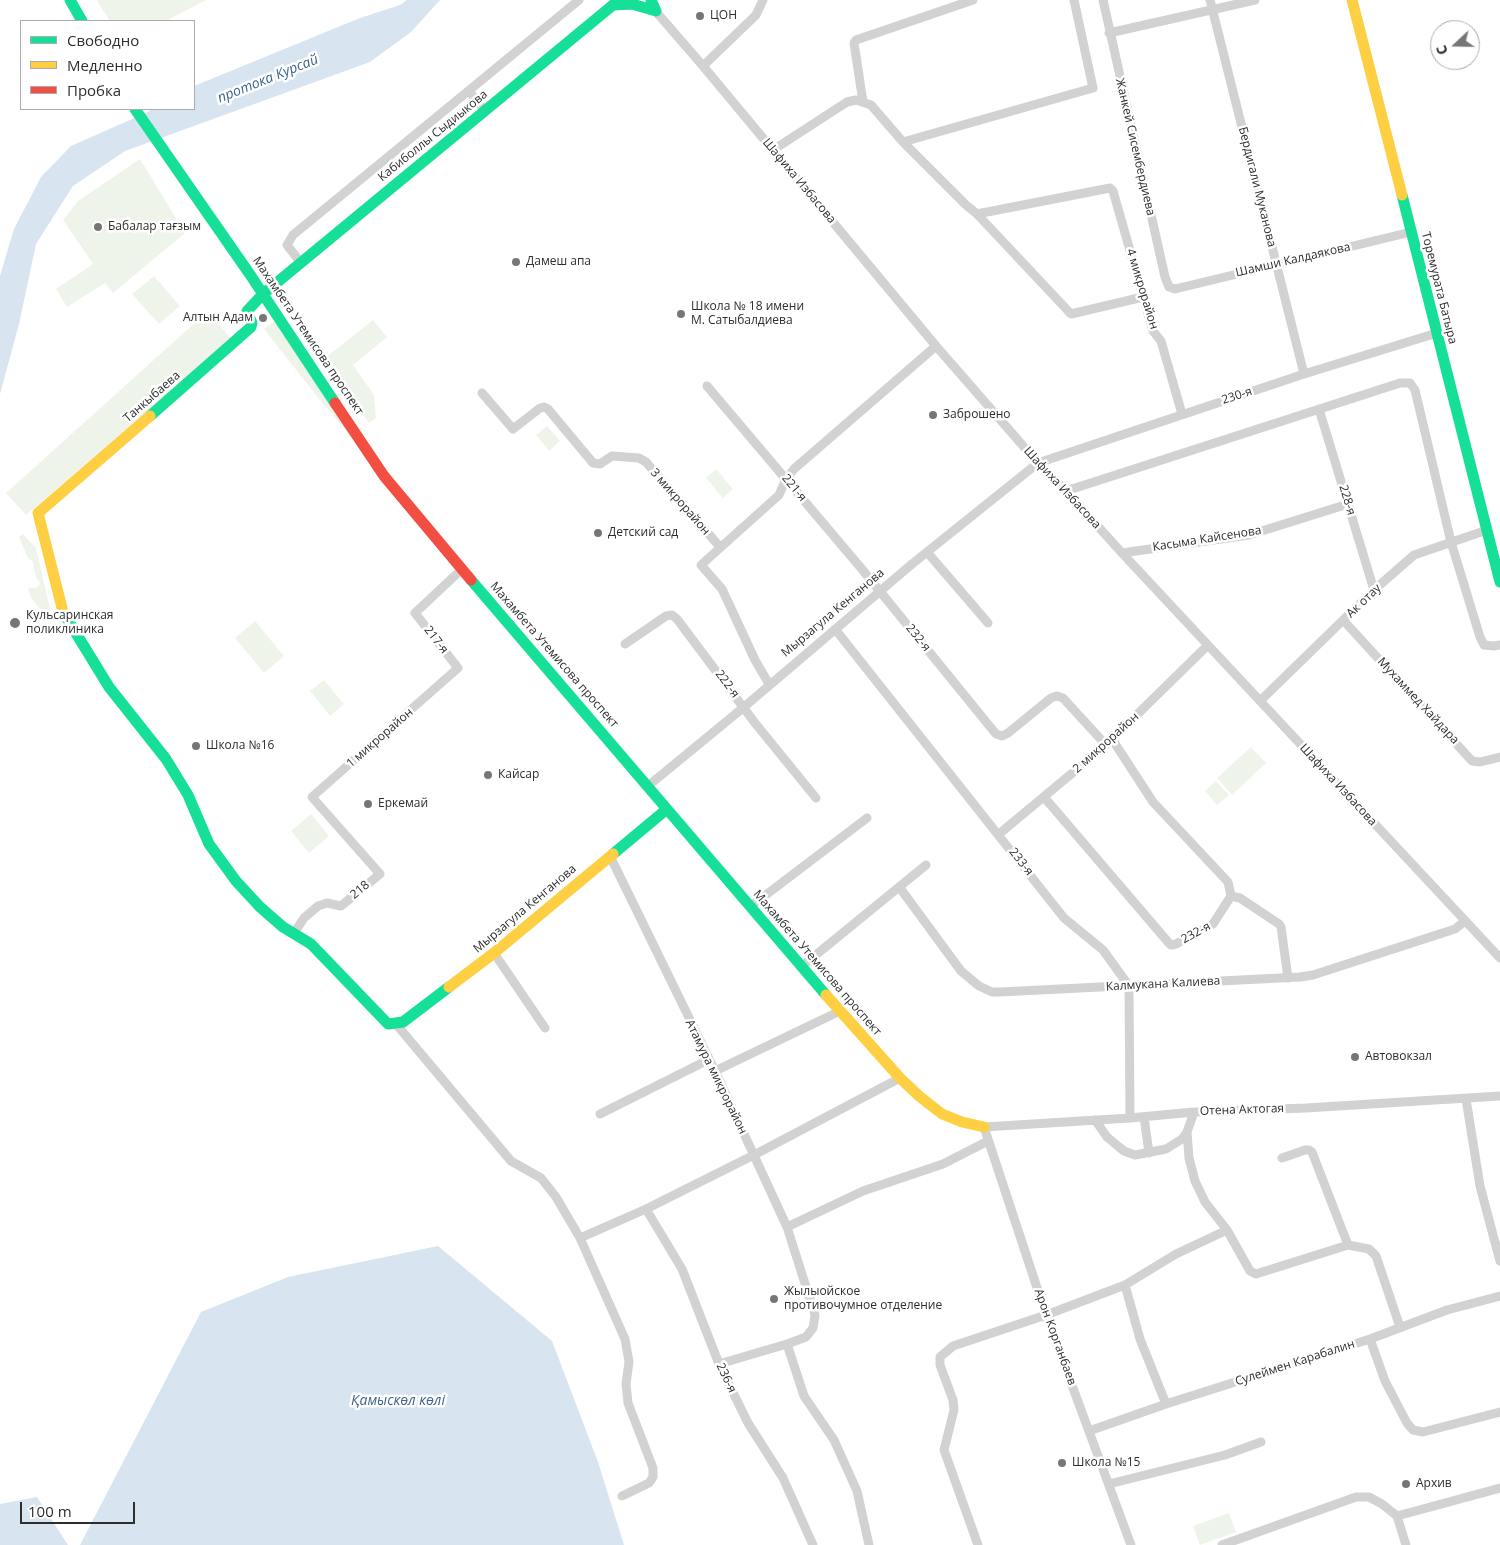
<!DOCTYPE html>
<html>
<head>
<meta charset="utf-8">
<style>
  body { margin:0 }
  #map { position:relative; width:1500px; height:1545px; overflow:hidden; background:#fff; font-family:"Open Sans",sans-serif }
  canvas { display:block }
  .legend { position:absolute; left:20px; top:20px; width:175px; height:90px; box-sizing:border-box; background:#fff; border:1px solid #ababab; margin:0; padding:6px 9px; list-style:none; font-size:15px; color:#2d2d2d }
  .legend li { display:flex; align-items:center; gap:10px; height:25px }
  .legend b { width:25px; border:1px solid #ababab }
  .north { position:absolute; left:1430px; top:20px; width:50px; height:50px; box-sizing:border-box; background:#fff; border:1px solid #ababab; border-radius:50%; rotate:249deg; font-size:14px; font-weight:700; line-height:20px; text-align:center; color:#2d2d2d }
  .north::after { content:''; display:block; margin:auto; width:18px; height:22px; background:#767676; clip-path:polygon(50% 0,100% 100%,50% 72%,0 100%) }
  .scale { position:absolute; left:20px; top:1502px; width:115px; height:22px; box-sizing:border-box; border:2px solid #2d2d2d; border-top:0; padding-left:6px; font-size:15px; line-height:18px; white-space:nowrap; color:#2d2d2d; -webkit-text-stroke:4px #fff; paint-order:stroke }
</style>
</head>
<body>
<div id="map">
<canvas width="1500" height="1545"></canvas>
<ul class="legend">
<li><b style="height:6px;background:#16e098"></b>Свободно</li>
<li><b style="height:6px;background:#ffcf43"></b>Медленно</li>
<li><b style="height:6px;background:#f24e42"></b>Пробка</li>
</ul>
<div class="north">С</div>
<div class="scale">100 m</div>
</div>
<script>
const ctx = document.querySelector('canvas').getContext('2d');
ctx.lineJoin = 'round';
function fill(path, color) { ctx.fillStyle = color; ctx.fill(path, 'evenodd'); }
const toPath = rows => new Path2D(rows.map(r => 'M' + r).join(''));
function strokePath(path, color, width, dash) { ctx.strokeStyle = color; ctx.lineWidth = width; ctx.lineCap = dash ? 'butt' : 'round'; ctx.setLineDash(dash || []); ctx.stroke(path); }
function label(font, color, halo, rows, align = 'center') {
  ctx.font = font + ' "Open Sans",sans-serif'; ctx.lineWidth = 5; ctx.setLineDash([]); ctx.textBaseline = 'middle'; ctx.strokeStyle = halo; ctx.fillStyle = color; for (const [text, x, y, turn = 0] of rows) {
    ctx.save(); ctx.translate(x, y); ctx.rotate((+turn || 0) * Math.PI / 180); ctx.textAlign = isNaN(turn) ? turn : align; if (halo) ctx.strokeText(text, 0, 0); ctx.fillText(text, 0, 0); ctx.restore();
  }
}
const green = toPath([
  [98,0,206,0,166,21,110,21,97,1],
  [140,159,185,233,113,293,105,283,67,307,56,289,93,264,63,220,78,201],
  [154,276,180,306,159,324,132,294],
  [208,311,231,339,26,515,6,493],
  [276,320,362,450,315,394,264,329],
  [373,320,387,337,353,365,374,395,376,418,369,423,325,358],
  [547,426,560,441,549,451,536,435],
  [716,469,733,489,723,498,706,478],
  [23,534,36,548,50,609,40,609,31,598,28,588,36,588,39,586,40,582,36,578,33,562,28,558,19,537],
  [255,621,284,656,264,673,235,638],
  [324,680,344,704,330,716,310,691],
  [1251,747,1266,763,1232,795,1217,778],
  [1216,781,1229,795,1217,805,1205,791],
  [311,814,329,836,309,853,291,831],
  [1229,1513,1236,1532,1200,1545,1193,1526]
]);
const water = toPath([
  [407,0,440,0,411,32,370,62,125,151,73,186,36,244,19,324,0,394,0,276,14,229,41,177,71,146,148,112,151,109,194,109,194,86,360,18,400,5],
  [438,1246,552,1341,598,1462,624,1545,80,1545,201,1312,288,1277],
  [37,1497,68,1545,0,1545,0,1504]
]);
const street = toPath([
  [1103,0,1165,277,1169,287,1175,289,1411,232],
  [1210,0,1304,374],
  [652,7,703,66,936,346,1038,463,1066,491,1122,553,1500,958],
  [1109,33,1255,0],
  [703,66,756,15,763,0],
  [469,91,485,111],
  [863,102,854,43,856,40,973,0],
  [903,142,1093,88,1074,0],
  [773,150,847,102,856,100,871,105,903,142,966,205,977,214,1110,188,1113,191,1153,331,1161,341,1182,414],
  [977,214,1071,314,1143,297],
  [301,263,287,245,293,235,579,0],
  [707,386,861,568,996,734,1002,736,1008,733,1051,698,1057,696,1063,698,1106,745],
  [482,393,513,429,540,408,544,407,548,409,593,463,600,464,612,456,639,458,646,462,720,547],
  [1319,409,1374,590],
  [1066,491,1400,383,1410,383,1415,390,1451,542,1480,637,1484,645,1494,646,1500,645],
  [927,552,988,623],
  [1122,553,1249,535,1348,504],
  [1344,621,1472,761,1480,762,1500,757],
  [835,629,1064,918,1103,950,1129,986,1130,1118],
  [625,644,666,616,672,615,677,619,755,723,816,798],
  [769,684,755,660,722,589,701,565,779,495,786,479,794,469,936,346],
  [1260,701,1374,590,1414,555,1487,530],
  [648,786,744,707,912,564,1038,463,1304,374,1437,333],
  [1044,797,1168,942,1171,945,1176,944,1213,924,1231,896,1228,882,1153,802,1112,739],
  [999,834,1106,745,1208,645],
  [610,856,715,1071,787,1227,815,1315,813,1328,806,1337,787,1344,804,1396,834,1440,857,1491,869,1545],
  [900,888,961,971,979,986,992,992,1000,992,1300,977,1313,975,1455,929,1465,921],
  [1231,896,1240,898,1279,924,1281,927,1288,978],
  [750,907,867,818],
  [294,933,304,918,318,906,327,903,341,906,380,874,312,797,458,668,415,613,462,569],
  [494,953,545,1028],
  [801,967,926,865],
  [396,1024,511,1161,541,1178,556,1197,580,1238,625,1339,629,1362,626,1384,628,1403,653,1468,653,1477,649,1483,622,1496],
  [715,1071,840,1011],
  [1466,1099,1480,1186,1500,1261],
  [1194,1112,1187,1132,1189,1158,1195,1181,1205,1202,1227,1230,1250,1271,1256,1274,1348,1245,1369,1249,1376,1256,1400,1327],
  [600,1114,708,1060],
  [1144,1117,1149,1153],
  [1095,1120,1107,1137,1124,1151,1135,1155,1166,1149,1182,1139,1187,1132],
  [1282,1158,1305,1150,1309,1150,1312,1152,1348,1245],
  [646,1209,682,1269,719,1364,748,1423,783,1478,813,1545],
  [787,1227,863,1191,943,1164,988,1141],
  [580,1238,646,1209,754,1155,900,1078],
  [1125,1285,1140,1339,1166,1404],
  [1370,1339,1385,1381,1407,1423,1413,1430,1423,1432,1500,1412],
  [719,1364,787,1344],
  [1089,1431,1166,1404,1370,1339,1447,1310,1500,1296],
  [1109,1484,1225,1455,1261,1442],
  [1397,1516,1406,1545],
  [978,1545,944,1450,954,1410,953,1400,940,1365,940,1357,953,1346,1046,1315,1125,1285,1176,1254,1227,1230],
  [1131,1545,1046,1315,984,1127,1130,1118,1194,1112,1306,1108,1500,1096],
  [1222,1545,1356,1497,1369,1497,1382,1504,1397,1516,1500,1488]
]);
const fast = toPath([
  [70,0,82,21],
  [614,5,632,4,656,11,651,0],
  [135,109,251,276,335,403],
  [1402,195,1500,582],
  [150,416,251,327,252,323,247,311,263,294,619,0],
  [471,580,826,995],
  [63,612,109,687,166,759,188,795,209,844,236,881,260,907,283,927,311,944,388,1024,403,1022,449,987],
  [613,854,667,809]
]);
const slow = toPath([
  [1352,0,1402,195],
  [63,612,38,513,150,416],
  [449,987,494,953,613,854],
  [826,995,900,1078,919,1096,942,1114,962,1122,984,1127]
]);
const jam = toPath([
  [335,403,384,476,471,580]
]);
const markers = [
  [700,16,5,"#767676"],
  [98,227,5,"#767676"],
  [516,262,5,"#767676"],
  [681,314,5,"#767676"],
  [263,318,5,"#767676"],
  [933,415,5,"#767676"],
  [598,533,5,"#767676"],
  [15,623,6,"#767676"],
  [196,746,5,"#767676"],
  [488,775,5,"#767676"],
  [368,804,5,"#767676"],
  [1355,1057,5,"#767676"],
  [774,1299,5,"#767676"],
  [1062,1463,5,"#767676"],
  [1406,1484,5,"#767676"]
];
const poiNames = [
  ["ЦОН",710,16],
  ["Бабалар тағзым",108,227],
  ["Дамеш апа",526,262],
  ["Школа № 18 имени",691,307],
  ["М. Сатыбалдиева",691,321],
  ["Алтын Адам",253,318,"right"],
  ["Заброшено",943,415],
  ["Детский сад",608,533],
  ["Кульсаринская",26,616],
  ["поликлиника",26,630],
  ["Школа №16",206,746],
  ["Кайсар",498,775],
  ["Еркемай",378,804],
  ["Автовокзал",1365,1057],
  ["Жылыойское",784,1292],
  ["противочумное отделение",784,1306],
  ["Школа №15",1072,1463],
  ["Архив",1416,1484]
];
const streetNames = [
  ["Кабиболлы Сыдиыкова",433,136,-39],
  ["Жанкей Сисембердиева",1135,147,77],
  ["Шафиха Избасова",799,181,50],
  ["Бердигали Муканова",1257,187,76],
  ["Шамши Калдаякова",1293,260,-13],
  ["Торемурата Батыра",1439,288,76],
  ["4 микрорайон",1142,289,73],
  ["Махамбета Утемисова проспект",308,336,56],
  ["230-я",1237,396,-18],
  ["Танкыбаева",152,397,-41],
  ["221-я",794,488,50],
  ["Шафиха Избасова",1062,488,47],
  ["228-я",1347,500,73],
  ["3 микрорайон",680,502,49],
  ["Касыма Кайсенова",1207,539,-9],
  ["Ак отау",1364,601,-44],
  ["Мырзагула Кенганова",833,613,-40],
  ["232-я",918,638,51],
  ["217-я",436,640,52],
  ["Махамбета Утемисова проспект",554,655,49],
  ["222-я",727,684,53],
  ["Мухаммед Хайдара",1418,701,47],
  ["1 микрорайон",380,738,-41],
  ["2 микрорайон",1106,743,-42],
  ["Шафиха Избасова",1338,785,47],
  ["233-я",1021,862,52],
  ["218",360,890,-39],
  ["Мырзагула Кенганова",525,909,-40],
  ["232-я",1196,933,-29],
  ["Махамбета Утемисова проспект",817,963,49],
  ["Калмукана Калиева",1163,984,-3],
  ["Атамура микрорайон",716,1077,64],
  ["Отена Актогая",1242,1110,-2],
  ["Арон Корганбаев",1055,1337,70],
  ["Сулеймен Карабалин",1295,1363,-18],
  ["236-я",726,1378,65]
];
const waterNames = [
  ["протока Курсай",268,79,-22],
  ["Қамыскөл көлі",398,1401]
];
fill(green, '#eff4eb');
fill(water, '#d8e4f0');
strokePath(street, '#d2d2d2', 9);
strokePath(fast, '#16e098', 11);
strokePath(slow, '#ffcf43', 11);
strokePath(jam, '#f24e42', 11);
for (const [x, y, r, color] of markers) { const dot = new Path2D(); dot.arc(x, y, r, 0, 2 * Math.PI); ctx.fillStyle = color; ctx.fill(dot); strokePath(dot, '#fff', 2); }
label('12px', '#2d2d2d', '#fff', poiNames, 'left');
label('12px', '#2d2d2d', '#fff', streetNames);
label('italic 14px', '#3d658d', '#fff', waterNames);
</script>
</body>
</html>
